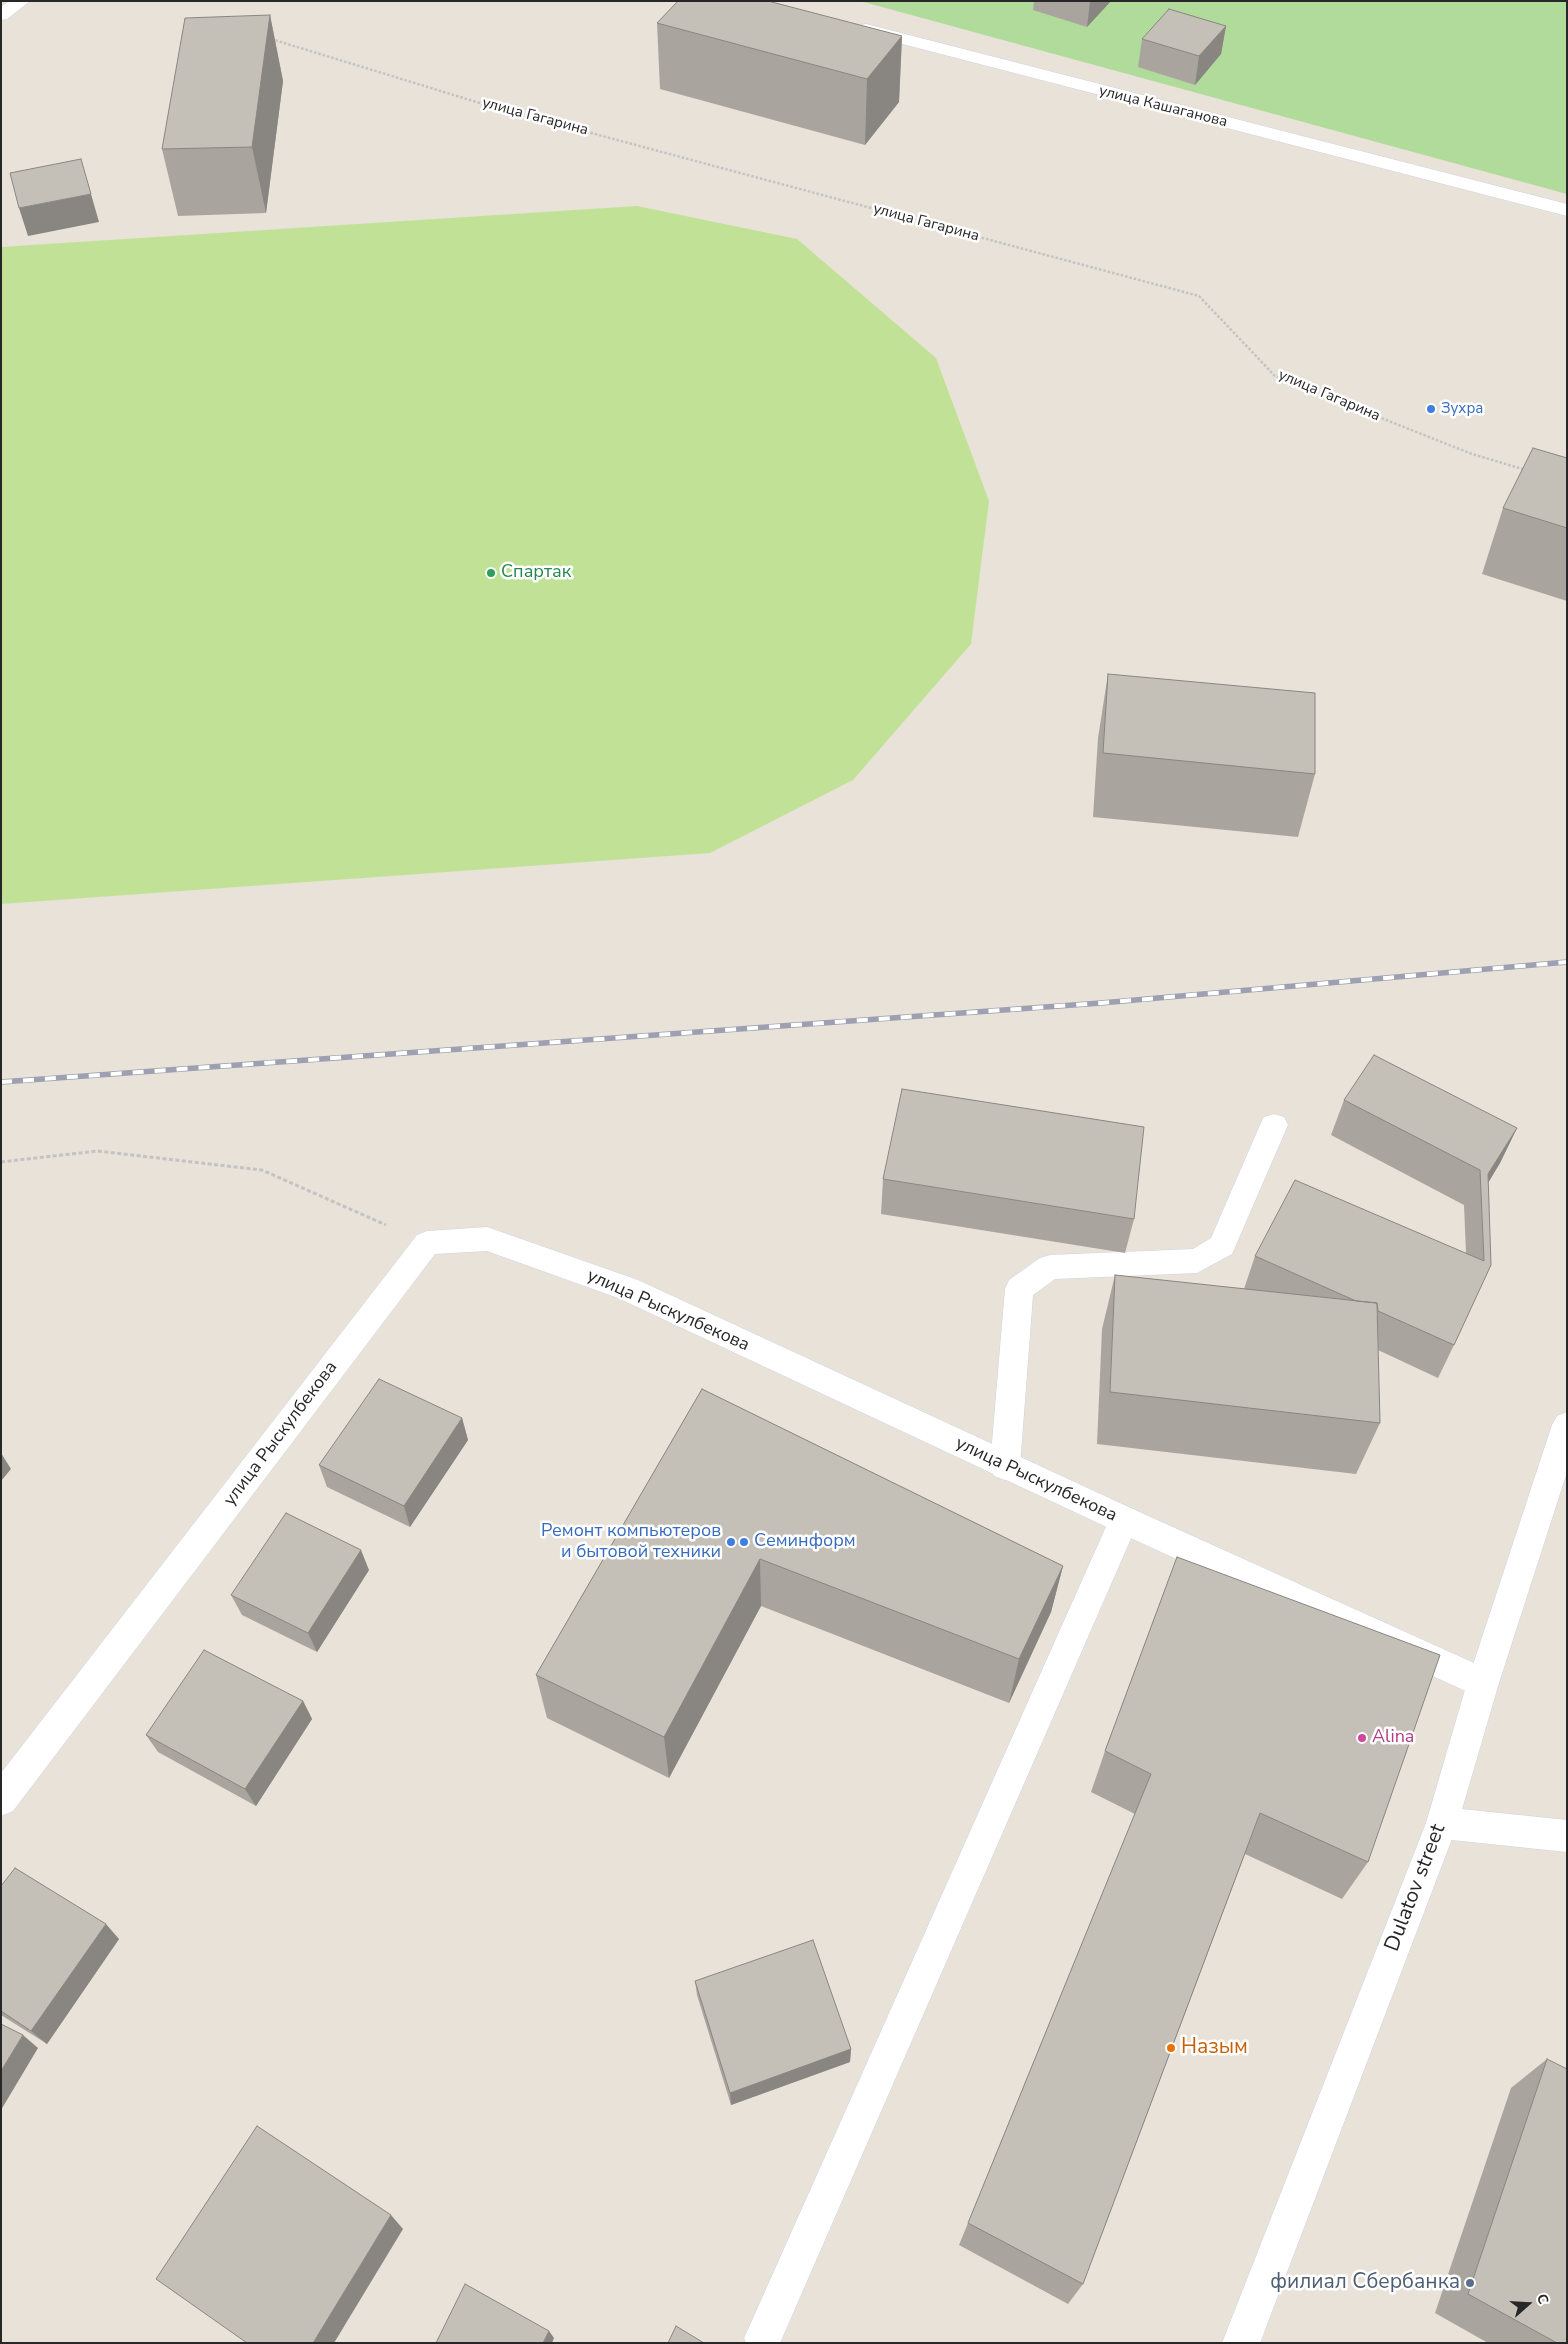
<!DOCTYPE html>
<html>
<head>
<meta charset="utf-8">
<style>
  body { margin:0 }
  #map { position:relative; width:1568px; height:2344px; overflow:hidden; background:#e8e2d9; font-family:"Nunito Sans",sans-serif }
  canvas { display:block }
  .frame { position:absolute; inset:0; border:2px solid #272727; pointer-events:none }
  .north { position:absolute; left:1503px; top:2279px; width:50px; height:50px; -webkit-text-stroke:4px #fff; paint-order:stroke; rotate:71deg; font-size:14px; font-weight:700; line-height:20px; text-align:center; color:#272727 }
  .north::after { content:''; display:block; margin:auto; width:18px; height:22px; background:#272727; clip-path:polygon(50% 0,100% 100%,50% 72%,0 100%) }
</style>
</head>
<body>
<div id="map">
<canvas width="1568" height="2344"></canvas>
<div class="frame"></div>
<div class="north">С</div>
</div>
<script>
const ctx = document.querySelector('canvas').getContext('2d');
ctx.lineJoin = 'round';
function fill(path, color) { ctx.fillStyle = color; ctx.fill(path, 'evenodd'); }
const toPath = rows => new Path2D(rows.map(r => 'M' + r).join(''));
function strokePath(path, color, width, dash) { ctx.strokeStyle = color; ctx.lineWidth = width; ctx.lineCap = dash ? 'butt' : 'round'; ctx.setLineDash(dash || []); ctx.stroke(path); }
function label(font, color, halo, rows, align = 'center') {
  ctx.font = font + ' "Nunito Sans",sans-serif'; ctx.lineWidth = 5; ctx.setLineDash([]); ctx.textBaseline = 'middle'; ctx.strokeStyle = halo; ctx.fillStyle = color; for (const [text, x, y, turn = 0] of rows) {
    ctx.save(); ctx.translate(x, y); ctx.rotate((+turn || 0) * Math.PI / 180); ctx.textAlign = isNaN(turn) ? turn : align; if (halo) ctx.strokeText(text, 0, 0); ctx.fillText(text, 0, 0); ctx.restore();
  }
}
const green = toPath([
  [860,1,1567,1,1567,194]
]);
const pitch = toPath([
  [637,206,797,239,936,358,989,501,971,644,853,780,710,853,1,904,1,247]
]);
const pathFar1 = toPath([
  [271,39,483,104,1199,296,1275,376,1472,454,1526,470]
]);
const path = toPath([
  [1,1162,97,1151,262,1170,386,1225]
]);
const lane = toPath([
  [1274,1114,1284,1117,1288,1125,1232,1254,1197,1273,1055,1279,1033,1295,1020,1466,1016,1476,1005,1480,994,1476,990,1466,1005,1289,1009,1280,1040,1258,1050,1255,1193,1249,1211,1238,1260,1125,1264,1117,1274,1114],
  [1124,1506,1135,1510,1139,1520,780,2343,746,2343,744,2338,750,2325,1109,1520,1113,1510,1124,1506],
  [1442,1807,1567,1820,1567,1852,1442,1839,1430,1835,1426,1823,1430,1811,1442,1807]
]);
const street = toPath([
  [9,1,30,1,7,19,1,20,1,7,9,1],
  [866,24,1567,204,1567,216,860,33,857,29,860,25,866,24],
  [487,1227,638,1280,1135,1510,1494,1672,1499,1683,1494,1694,1483,1698,1472,1694,1113,1530,618,1298,487,1251,435,1254,13,1811,1,1816,1,1773,417,1235,427,1231,487,1227]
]);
const secondary = toPath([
  [1567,1412,1567,1472,1499,1683,1458,1823,1260,2343,1222,2343,1426,1823,1467,1683,1552,1425,1557,1416,1567,1412]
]);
const rail = toPath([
  [1,1082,1101,1003,1567,962]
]);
const wall = toPath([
  [1034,1,1111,1,1087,27,1033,10],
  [270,15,283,81,266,213,178,216,162,149],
  [657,23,902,36,899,102,865,145,660,89],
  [1226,26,1221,54,1195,85,1138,67,1142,39],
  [1567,458,1567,601,1482,574,1503,508],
  [1108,674,1315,774,1298,837,1093,817,1098,738],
  [1344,1100,1517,1128,1500,1163,1488,1182,1491,1265,1454,1345,1438,1378,1378,1350,1380,1423,1356,1474,1097,1444,1102,1329,1115,1275,1244,1289,1255,1256,1466,1253,1464,1205,1331,1135],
  [883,1179,1134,1219,1125,1253,881,1214],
  [702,1389,1063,1566,1051,1612,1009,1703,761,1606,669,1778,547,1718,536,1675],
  [462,1418,468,1440,410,1527,327,1487,319,1465],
  [1177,1557,1368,1862,1342,1899,1245,1854,1083,2284,1068,2304,959,2245,1135,1814,1091,1792,1105,1751],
  [369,1570,317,1652,242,1615,231,1595],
  [303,1701,312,1719,256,1806,158,1752,146,1735],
  [1,1886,119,1939,47,2044,1,2015],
  [695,1981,851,2049,850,2062,731,2105,697,1995],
  [1547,2059,1567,2343,1488,2343,1435,2313,1511,2088]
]);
const shadedWall = toPath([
  [1090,1,1111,1,1087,27],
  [270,15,283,81,266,213,252,147],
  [1226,26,1221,54,1195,85,1199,56],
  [902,36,899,102,865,145,867,79],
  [91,194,99,222,28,236,19,208],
  [1517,1128,1500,1163,1481,1195,1488,1174],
  [462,1418,468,1440,410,1527,404,1506],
  [1,1453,11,1469,1,1481],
  [361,1550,369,1570,317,1652,308,1633],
  [760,1559,761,1606,669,1778,664,1737],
  [1063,1566,1051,1612,1009,1703,1019,1659],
  [303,1701,312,1719,256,1806,245,1789],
  [106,1924,119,1939,47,2044,31,2031],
  [23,2035,38,2048,1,2110,1,2071],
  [851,2049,850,2062,731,2105,730,2093],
  [391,2215,403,2229,334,2343,313,2343],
  [549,2331,554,2338,552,2343,543,2343]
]);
const building = toPath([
  [678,1,768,1,902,36,867,79,657,23,678,1],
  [1169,9,1226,26,1199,56,1142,39,1169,9],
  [270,15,252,147,162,149,185,18,270,15],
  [81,159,91,194,19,208,10,173,81,159],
  [1533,448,1567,458,1567,528,1503,508,1533,448],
  [1108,674,1315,693,1315,774,1103,753,1108,674],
  [1374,1055,1517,1128,1488,1174,1491,1265,1454,1345,1378,1311,1377,1303,1356,1301,1255,1256,1295,1180,1484,1261,1480,1170,1344,1100,1374,1055],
  [902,1089,1144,1127,1134,1219,883,1179,902,1089],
  [1115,1275,1377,1303,1380,1423,1110,1392,1115,1275],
  [379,1379,462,1418,404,1506,319,1465,379,1379],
  [702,1389,1063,1566,1019,1659,760,1559,664,1737,536,1675,702,1389],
  [286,1513,361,1550,308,1633,231,1595,286,1513],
  [1177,1557,1440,1655,1368,1862,1260,1813,1083,2284,968,2223,1151,1774,1105,1751,1177,1557],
  [204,1650,303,1701,245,1789,146,1735,204,1650],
  [15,1868,106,1924,31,2031,1,2011,1,1886,15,1868],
  [813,1940,851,2049,730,2093,695,1981,813,1940],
  [1,2024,23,2035,1,2071,1,2024],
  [1547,2059,1567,2069,1567,2343,1557,2343,1468,2294,1547,2059],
  [257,2126,391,2215,313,2343,247,2343,156,2279,257,2126],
  [465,2284,549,2331,543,2343,436,2343,465,2284],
  [676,2326,704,2343,668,2343,676,2326]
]);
const markers = [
  [1431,409,5,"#3f7fe0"],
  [491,573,5,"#2e9e5b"],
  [731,1542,5,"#3f7fe0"],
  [744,1542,5,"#3f7fe0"],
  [1362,1738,5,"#d1479c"],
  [1171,2048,5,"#e8710a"],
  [1470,2283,5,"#5c6f8a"]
];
const farStreetnames = [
  ["улица Кашаганова",1163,107,14],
  ["улица Гагарина",535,117,15],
  ["улица Гагарина",926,223,15],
  ["улица Гагарина",1329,396,23]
];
const farShopnames = [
  ["Зухра",1441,409]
];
const leisureNames = [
  ["Спартак",501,573]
];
const streetNames = [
  ["улица Рыскулбекова",668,1311,24],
  ["улица Рыскулбекова",281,1434,-53],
  ["улица Рыскулбекова",1036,1480,25]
];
const shopNames = [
  ["Ремонт компьютеров",721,1532],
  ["и бытовой техники",721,1553],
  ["Семинформ",754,1542,"left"]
];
const hotelNames = [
  ["Alina",1372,1738]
];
const nearStreetnames = [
  ["Dulatov street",1416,1888,-69]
];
const nearFoodnames = [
  ["Назым",1181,2048]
];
const nearServicenames = [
  ["филиал Сбербанка",1460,2283]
];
fill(green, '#b0db9a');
fill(pitch, '#c1e296');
strokePath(lane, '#cfd2df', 1);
strokePath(street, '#cfd2df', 1);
strokePath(secondary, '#cfd2df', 1);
strokePath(pathFar1, '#c3c3c3', 2.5, [2.5, 2]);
strokePath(path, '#c3c3c3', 3, [4, 2.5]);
fill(lane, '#fff');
fill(street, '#fff');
fill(secondary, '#fff');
strokePath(rail, '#9da0b0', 5.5);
strokePath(rail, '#fff', 4, [11]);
fill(wall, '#a9a59e');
fill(shadedWall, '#898681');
fill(building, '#c4c0b8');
strokePath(building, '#898681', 1);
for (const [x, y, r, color] of markers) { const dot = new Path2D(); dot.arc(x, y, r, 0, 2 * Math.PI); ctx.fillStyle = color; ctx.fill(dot); strokePath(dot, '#fff', 2); }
label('15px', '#272727', '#fff', farStreetnames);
label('15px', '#366cbe', '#fff', farShopnames, 'left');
label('18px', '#27864d', '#fff', leisureNames, 'left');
label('18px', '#272727', '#fff', streetNames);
label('18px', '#366cbe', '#fff', shopNames, 'right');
label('18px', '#b23c85', '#fff', hotelNames, 'left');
label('21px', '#272727', '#fff', nearStreetnames);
label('21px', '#c56008', '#fff', nearFoodnames, 'left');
label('21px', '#4e5e75', '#fff', nearServicenames, 'right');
</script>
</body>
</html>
